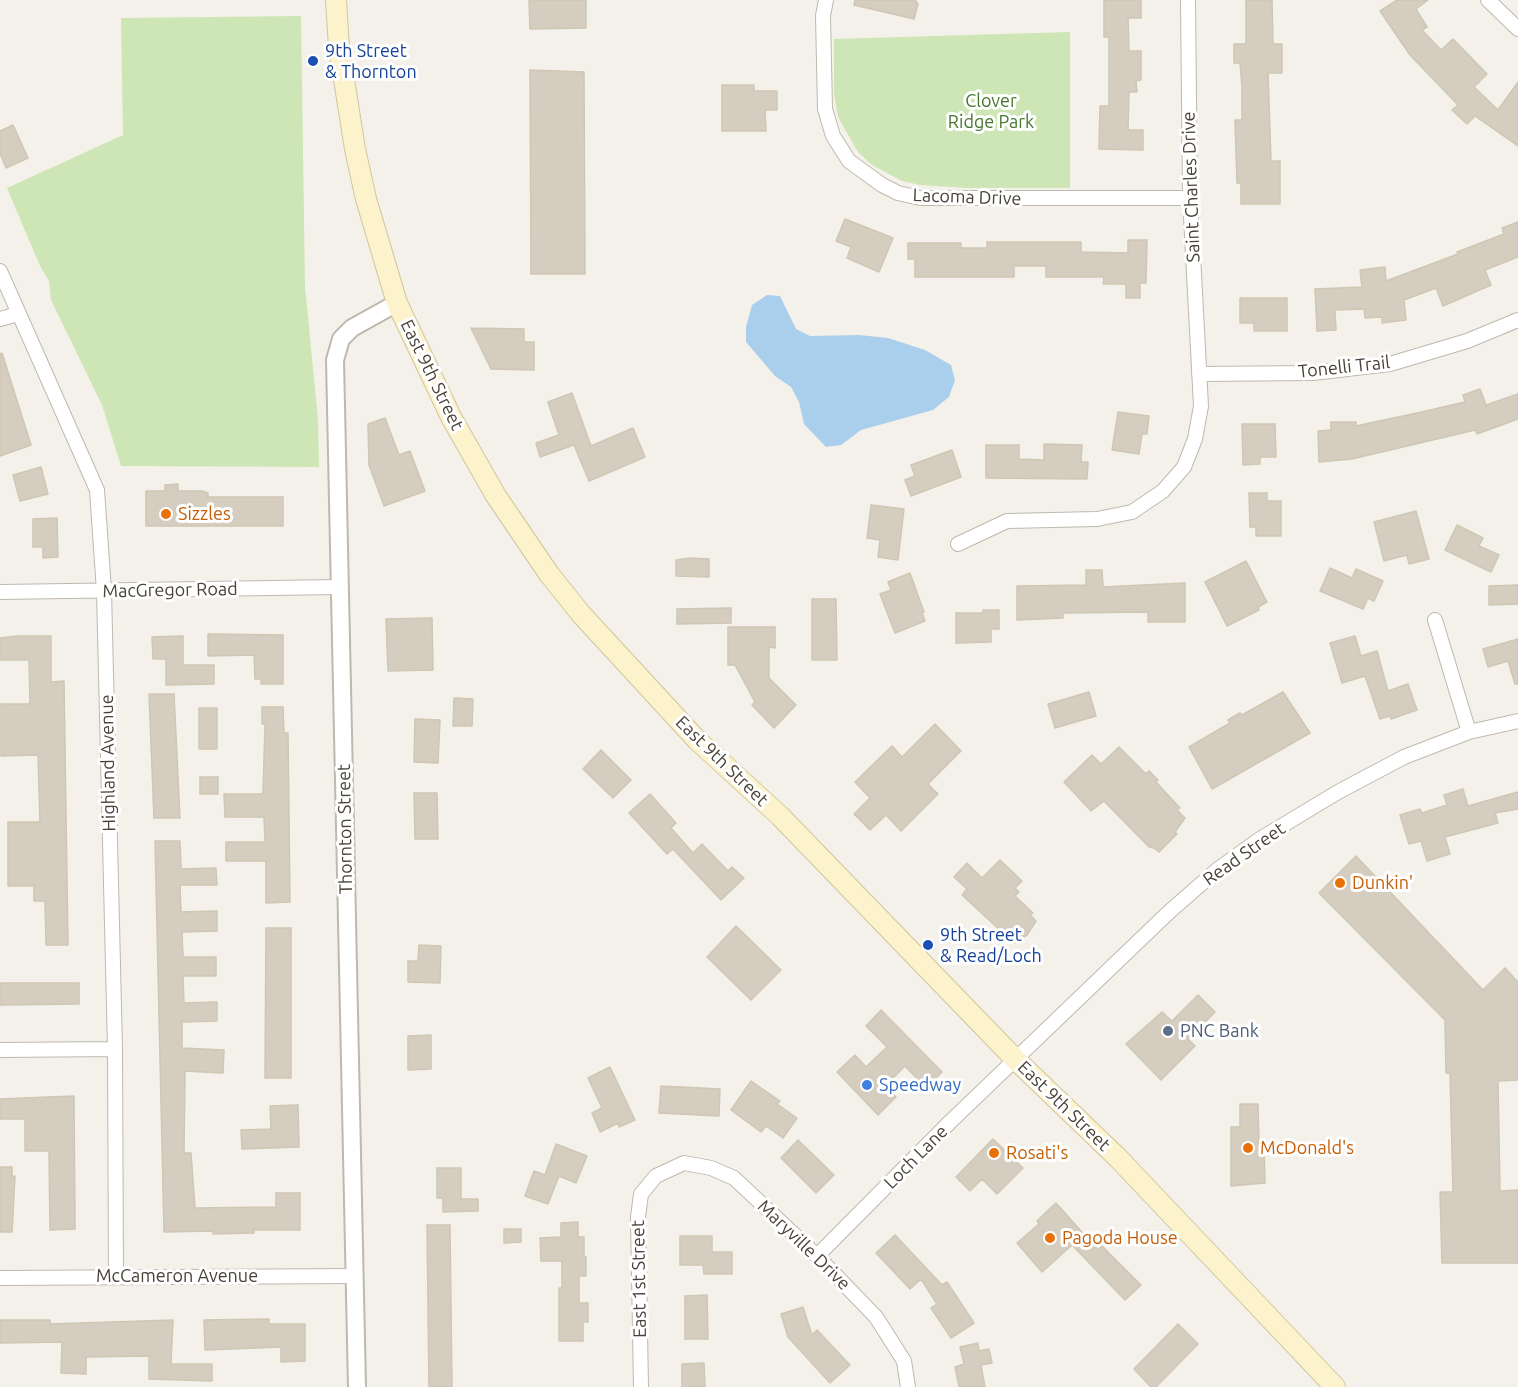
<!DOCTYPE html>
<html>
<head>
<meta charset="utf-8">
<style>
  body { margin:0 }
  canvas { display:block; background:#f4f1ea }
</style>
</head>
<body>
<canvas width="1518" height="1387"></canvas>
<script>
const ctx = document.querySelector('canvas').getContext('2d');
ctx.lineJoin = 'round';
function fill(path, color) { ctx.fillStyle = color; ctx.fill(path, 'evenodd'); }
const toPath = rows => new Path2D(rows.map(r => 'M' + r).join(''));
function strokePath(path, color, width, dash) { ctx.strokeStyle = color; ctx.lineWidth = width; ctx.lineCap = dash ? 'butt' : 'round'; ctx.setLineDash(dash || []); ctx.stroke(path); }
function label(font, color, halo, rows, align = 'center') {
  ctx.font = font + ' Ubuntu,sans-serif'; ctx.lineWidth = 6; ctx.setLineDash([]); ctx.textBaseline = 'middle'; ctx.strokeStyle = halo; ctx.fillStyle = color; for (const [text, x, y, turn = 0] of rows) {
    ctx.save(); ctx.translate(x, y); ctx.rotate((+turn || 0) * Math.PI / 180); ctx.textAlign = isNaN(turn) ? turn : align; if (halo) ctx.strokeText(text, 0, 0); ctx.fillText(text, 0, 0); ctx.restore();
  }
}
const green = toPath([
  [301,16,305,286,318,420,319,467,121,466,102,405,51,300,49,281,40,266,7,188,123,135,121,18],
  [1070,32,1070,188,967,188,920,185,902,181,872,165,858,152,838,117,834,94,834,39]
]);
const water = toPath([
  [767,295,780,296,796,329,810,336,859,335,888,338,925,350,951,365,955,380,949,397,933,410,861,430,841,445,826,447,804,424,799,402,791,387,775,376,746,342,746,327,752,305]
]);
const building = toPath([
  [529,0,586,0,586,28,530,29,529,0],
  [855,0,915,0,918,4,914,19,854,5,855,0],
  [1104,0,1141,0,1141,18,1128,18,1129,51,1141,51,1141,80,1136,81,1137,92,1129,92,1128,130,1143,130,1143,150,1099,149,1100,106,1109,106,1109,37,1104,37,1104,0],
  [1246,0,1272,0,1273,44,1282,44,1282,73,1268,73,1271,161,1280,161,1280,204,1241,204,1241,183,1237,183,1235,120,1242,120,1242,87,1240,63,1234,63,1234,44,1246,44,1246,0],
  [1397,0,1428,0,1416,9,1427,27,1422,30,1441,50,1453,39,1487,74,1474,87,1498,110,1518,82,1518,146,1475,116,1467,124,1452,110,1458,105,1410,55,1380,11,1397,0],
  [530,70,584,72,585,274,531,274,530,70],
  [722,85,754,85,754,91,777,91,777,110,765,110,766,131,722,131,722,85],
  [13,125,28,158,6,168,0,153,0,131,13,125],
  [845,219,893,238,879,272,847,258,851,247,836,241,845,219],
  [1518,222,1518,257,1485,270,1491,285,1443,306,1436,288,1404,300,1406,320,1382,323,1382,317,1365,318,1364,309,1335,310,1336,330,1317,331,1315,289,1362,287,1360,270,1385,267,1386,281,1458,254,1457,252,1504,234,1502,228,1518,222],
  [1128,240,1147,240,1146,283,1140,283,1140,298,1126,298,1126,284,1103,284,1104,277,1046,277,1046,266,1014,266,1014,277,915,277,915,259,908,259,908,243,961,243,961,248,987,248,987,242,1081,242,1081,252,1128,253,1128,240],
  [1240,298,1287,298,1287,331,1254,331,1254,323,1240,323,1240,298],
  [471,328,524,329,524,342,534,342,534,370,491,369,471,328],
  [2,353,31,445,0,456,0,354,2,353],
  [1480,389,1486,405,1518,394,1518,419,1477,434,1475,430,1352,459,1319,462,1318,431,1331,430,1331,422,1356,422,1356,426,1417,413,1465,402,1463,395,1480,389],
  [572,393,591,446,633,428,645,457,589,481,574,445,540,457,536,443,559,435,548,402,572,393],
  [1118,412,1149,416,1147,434,1142,434,1139,454,1112,450,1118,412],
  [385,418,399,455,410,451,425,491,384,506,369,465,368,424,385,418],
  [1242,424,1275,424,1276,457,1260,457,1260,464,1243,465,1242,424],
  [1044,444,1082,445,1081,462,1088,462,1087,479,986,478,986,445,1019,445,1019,459,1044,460,1044,444],
  [952,450,961,477,911,496,905,480,915,476,911,465,952,450],
  [41,467,48,494,20,501,13,475,41,467],
  [178,484,178,491,202,491,208,493,208,497,283,497,283,526,146,526,146,491,165,491,165,485,178,484],
  [1249,493,1267,493,1267,501,1281,501,1281,536,1256,536,1256,527,1250,527,1249,493],
  [871,505,904,509,898,560,878,557,880,540,867,538,871,505],
  [1416,511,1429,559,1409,564,1407,555,1384,561,1374,522,1416,511],
  [57,518,58,557,43,558,43,547,33,547,33,519,57,518],
  [1457,525,1483,538,1479,546,1499,555,1491,572,1445,550,1457,525],
  [690,558,709,559,709,577,676,576,676,560,690,558],
  [1246,561,1267,602,1258,607,1259,610,1227,626,1205,582,1246,561],
  [1330,568,1352,578,1356,569,1383,581,1374,601,1368,598,1363,609,1320,591,1330,568],
  [1086,570,1102,570,1103,587,1185,583,1185,622,1148,622,1148,612,1063,613,1063,618,1017,620,1017,586,1086,585,1086,570],
  [910,573,924,612,922,613,925,621,895,633,880,594,891,590,888,582,910,573],
  [1518,585,1518,604,1489,605,1489,586,1518,585],
  [812,599,836,599,837,660,812,660,812,599],
  [731,608,731,623,677,624,677,609,731,608],
  [983,610,999,610,999,629,991,629,991,642,956,643,956,613,983,613,983,610],
  [432,618,433,670,388,671,386,619,432,618],
  [728,627,775,627,775,648,769,647,769,678,796,705,774,728,752,705,755,702,735,665,728,665,728,627],
  [208,634,283,635,283,684,261,684,261,679,255,679,254,655,208,656,208,634],
  [18,636,51,636,51,682,64,681,68,945,46,945,45,901,34,901,34,886,8,886,8,822,40,822,38,755,1,756,1,704,30,704,29,660,0,660,0,638,18,636],
  [183,636,183,665,214,665,214,684,166,685,166,659,153,659,152,637,183,636],
  [1355,636,1361,656,1377,651,1388,691,1408,684,1417,710,1391,719,1390,716,1380,719,1365,676,1342,683,1330,643,1355,636],
  [1518,639,1518,684,1515,684,1508,661,1488,667,1483,649,1518,639],
  [1089,692,1096,716,1055,728,1048,704,1089,692],
  [1283,692,1310,733,1212,789,1189,747,1230,723,1228,720,1240,713,1242,715,1283,692],
  [149,694,174,694,180,818,154,818,149,694],
  [454,698,473,699,472,726,453,726,454,698],
  [262,707,283,707,284,733,288,733,290,902,266,903,266,861,226,861,226,842,265,842,264,817,225,817,224,794,263,794,265,724,262,724,262,707],
  [199,708,217,708,217,749,199,749,199,708],
  [415,719,440,720,438,763,414,762,415,719],
  [935,724,961,751,928,784,938,794,901,831,886,815,870,830,854,814,870,798,855,782,892,746,902,757,935,724],
  [1119,747,1146,774,1149,771,1158,780,1156,782,1180,808,1177,810,1185,818,1175,832,1177,834,1159,852,1154,848,1149,847,1104,801,1091,811,1064,782,1092,755,1101,764,1119,747],
  [601,750,631,780,613,798,583,769,601,750],
  [200,777,218,777,218,794,200,794,200,777],
  [1463,789,1468,806,1518,792,1518,809,1495,813,1498,823,1445,837,1450,854,1427,861,1421,841,1409,844,1400,815,1420,809,1422,813,1447,805,1444,795,1463,789],
  [414,793,437,793,438,839,415,839,414,793],
  [650,794,676,823,671,828,693,853,702,844,728,871,732,867,744,878,721,900,673,849,667,854,629,813,650,794],
  [155,841,180,841,181,869,216,868,217,885,180,885,181,912,217,911,217,931,182,932,183,957,216,957,216,976,183,976,184,1003,217,1002,217,1021,182,1022,182,1048,224,1050,223,1073,185,1071,184,1153,191,1153,195,1208,276,1207,276,1193,300,1193,300,1230,254,1230,254,1233,213,1234,213,1231,164,1232,155,841],
  [1356,856,1483,990,1505,968,1518,982,1518,1080,1498,1081,1500,1191,1518,1190,1518,1263,1442,1263,1440,1192,1453,1192,1450,1073,1446,1073,1445,1020,1319,893,1356,856],
  [1000,860,1022,881,1015,888,1019,892,1015,896,1033,913,1030,915,1036,921,1027,935,1014,943,962,895,967,889,954,877,967,863,982,878,1000,860],
  [736,926,781,970,751,1000,707,957,736,926],
  [266,928,291,928,291,1078,265,1078,266,928],
  [419,945,441,946,440,983,408,982,408,961,418,961,419,945],
  [0,983,79,983,79,1004,0,1005,0,983],
  [1198,995,1215,1012,1188,1039,1195,1046,1161,1080,1126,1044,1162,1012,1172,1021,1198,995],
  [881,1010,942,1072,926,1088,905,1066,885,1086,896,1097,878,1115,837,1072,855,1055,866,1067,887,1047,866,1026,881,1010],
  [431,1035,431,1069,408,1070,408,1036,431,1035],
  [610,1067,635,1120,619,1127,618,1123,600,1132,592,1113,602,1108,588,1078,610,1067],
  [751,1081,780,1101,777,1104,797,1118,783,1138,766,1126,761,1132,731,1110,751,1081],
  [661,1086,720,1089,719,1116,659,1113,661,1086],
  [74,1096,75,1229,50,1230,49,1151,25,1151,25,1119,0,1119,0,1099,74,1096],
  [1240,1104,1258,1104,1259,1145,1264,1144,1265,1183,1231,1186,1231,1127,1240,1127,1240,1104],
  [298,1105,299,1147,242,1149,241,1130,271,1129,270,1106,298,1105],
  [993,1139,1023,1168,997,1194,982,1179,970,1191,956,1177,993,1139],
  [798,1140,834,1175,816,1193,781,1158,798,1140],
  [556,1144,587,1156,576,1183,559,1176,548,1204,525,1196,534,1171,545,1175,556,1144],
  [0,1167,12,1167,12,1177,15,1176,12,1232,0,1232,0,1167],
  [437,1168,461,1168,461,1199,478,1199,478,1211,443,1212,443,1198,437,1198,437,1168],
  [1056,1203,1098,1250,1102,1246,1141,1285,1125,1300,1072,1245,1042,1272,1017,1243,1039,1224,1037,1221,1040,1218,1056,1203],
  [578,1222,578,1237,584,1237,584,1257,586,1257,586,1276,579,1276,579,1303,588,1303,588,1322,583,1322,583,1341,559,1341,559,1288,562,1288,562,1261,541,1261,540,1238,561,1237,561,1223,578,1222],
  [427,1225,450,1225,452,1387,429,1387,427,1225],
  [504,1229,521,1229,521,1242,504,1243,504,1229],
  [895,1235,942,1285,947,1282,974,1323,951,1338,931,1308,937,1304,921,1279,910,1289,876,1253,895,1235],
  [680,1236,712,1236,712,1252,732,1252,732,1274,704,1274,703,1265,680,1265,680,1236],
  [707,1295,708,1339,685,1339,685,1296,707,1295],
  [803,1307,812,1335,817,1330,850,1365,830,1383,788,1337,781,1314,803,1307],
  [269,1319,269,1324,305,1324,305,1361,281,1362,281,1347,205,1350,204,1320,269,1319],
  [0,1320,50,1320,50,1324,173,1320,171,1364,212,1364,212,1381,149,1379,149,1356,86,1357,86,1374,61,1373,62,1342,0,1343,0,1320],
  [1178,1324,1198,1344,1156,1387,1151,1387,1134,1369,1178,1324],
  [978,1343,979,1351,989,1349,992,1363,981,1365,985,1387,959,1387,955,1367,964,1364,960,1347,978,1343],
  [704,1363,705,1387,682,1387,682,1364,704,1363]
]);
const minor = toPath([
  [826,0,823,16,825,109,833,136,849,161,882,185,898,193,920,198,1190,198],
  [1488,0,1518,29],
  [0,271,97,490,104,591,115,1049,116,1277],
  [0,319,18,314],
  [1199,374,1313,373,1390,364,1467,341,1518,320],
  [958,544,1007,521,1097,519,1132,512,1163,491,1184,467,1195,439,1201,406,1190,198,1188,0],
  [0,592,339,587],
  [1435,620,1469,732],
  [0,1050,115,1049],
  [817,1256,950,1122,1169,912,1217,870,1260,839,1338,792,1404,757,1469,732,1518,721],
  [0,1278,355,1276],
  [641,1387,638,1217,641,1194,656,1176,684,1163,711,1168,734,1178,817,1256,876,1317,904,1361,908,1387]
]);
const tertiary = toPath([
  [357,1387,335,360,341,339,352,328,397,303]
]);
const secondary = toPath([
  [336,0,339,48,355,149,366,199,397,303,451,417,496,496,549,574,581,614,697,740,780,816,1016,1060,1118,1158,1335,1387]
]);
const markers = [
  [313,61,6,"#1a4fb4"],
  [166,514,6,"#e8710a"],
  [1340,883,6,"#e8710a"],
  [928,945,6,"#1a4fb4"],
  [1168,1031,6,"#5c6f8a"],
  [867,1085,6,"#3f7fe0"],
  [1248,1148,6,"#e8710a"],
  [994,1153,6,"#e8710a"],
  [1050,1238,6,"#e8710a"]
];
const transitNames = [
  ["9th Street",325,51],
  ["& Thornton",325,72],
  ["9th Street",940,935],
  ["& Read/Loch",940,956]
];
const parkNames = [
  ["Clover",991,101],
  ["Ridge Park",991,122]
];
const streetNames = [
  ["Saint Charles Drive",1191,187,-92],
  ["Lacoma Drive",967,197,2],
  ["Tonelli Trail",1344,367,-6],
  ["East 9th Street",432,375,64],
  ["MacGregor Road",170,590,-1],
  ["East 9th Street",722,761,44],
  ["Highland Avenue",108,763,-91],
  ["Thornton Street",345,829,-91],
  ["Read Street",1244,854,-35],
  ["East 9th Street",1064,1106,44],
  ["Loch Lane",916,1157,-45],
  ["Maryville Drive",804,1245,44],
  ["McCameron Avenue",177,1276],
  ["East 1st Street",639,1279,-91]
];
const foodNames = [
  ["Sizzles",178,514],
  ["Dunkin'",1352,883],
  ["McDonald's",1260,1148],
  ["Rosati's",1006,1153],
  ["Pagoda House",1062,1238]
];
const serviceNames = [
  ["PNC Bank",1180,1031]
];
const shopNames = [
  ["Speedway",879,1085]
];
fill(green, '#cee6b5');
fill(water, '#aacfed');
fill(building, '#d5cec0');
strokePath(building, '#cfc6b3', 1.5);
strokePath(minor, '#bfb9ad', 16);
strokePath(tertiary, '#bfb9ad', 20);
strokePath(secondary, '#d1c69c', 22);
strokePath(minor, '#fff', 14);
strokePath(tertiary, '#fff', 16);
strokePath(secondary, '#fcf2cc', 20);
for (const [x, y, r, color] of markers) { const dot = new Path2D(); dot.arc(x, y, r, 0, 2 * Math.PI); ctx.fillStyle = color; ctx.fill(dot); strokePath(dot, '#fff', 2); }
label('18px', '#164399', '#fff', transitNames, 'left');
label('18px', '#47772e', '#fff', parkNames);
label('18px', '#484238', '#fff', streetNames);
label('18px', '#c56008', '#fff', foodNames, 'left');
label('18px', '#4e5e75', '#fff', serviceNames, 'left');
label('18px', '#366cbe', '#fff', shopNames, 'left');
</script>
</body>
</html>
